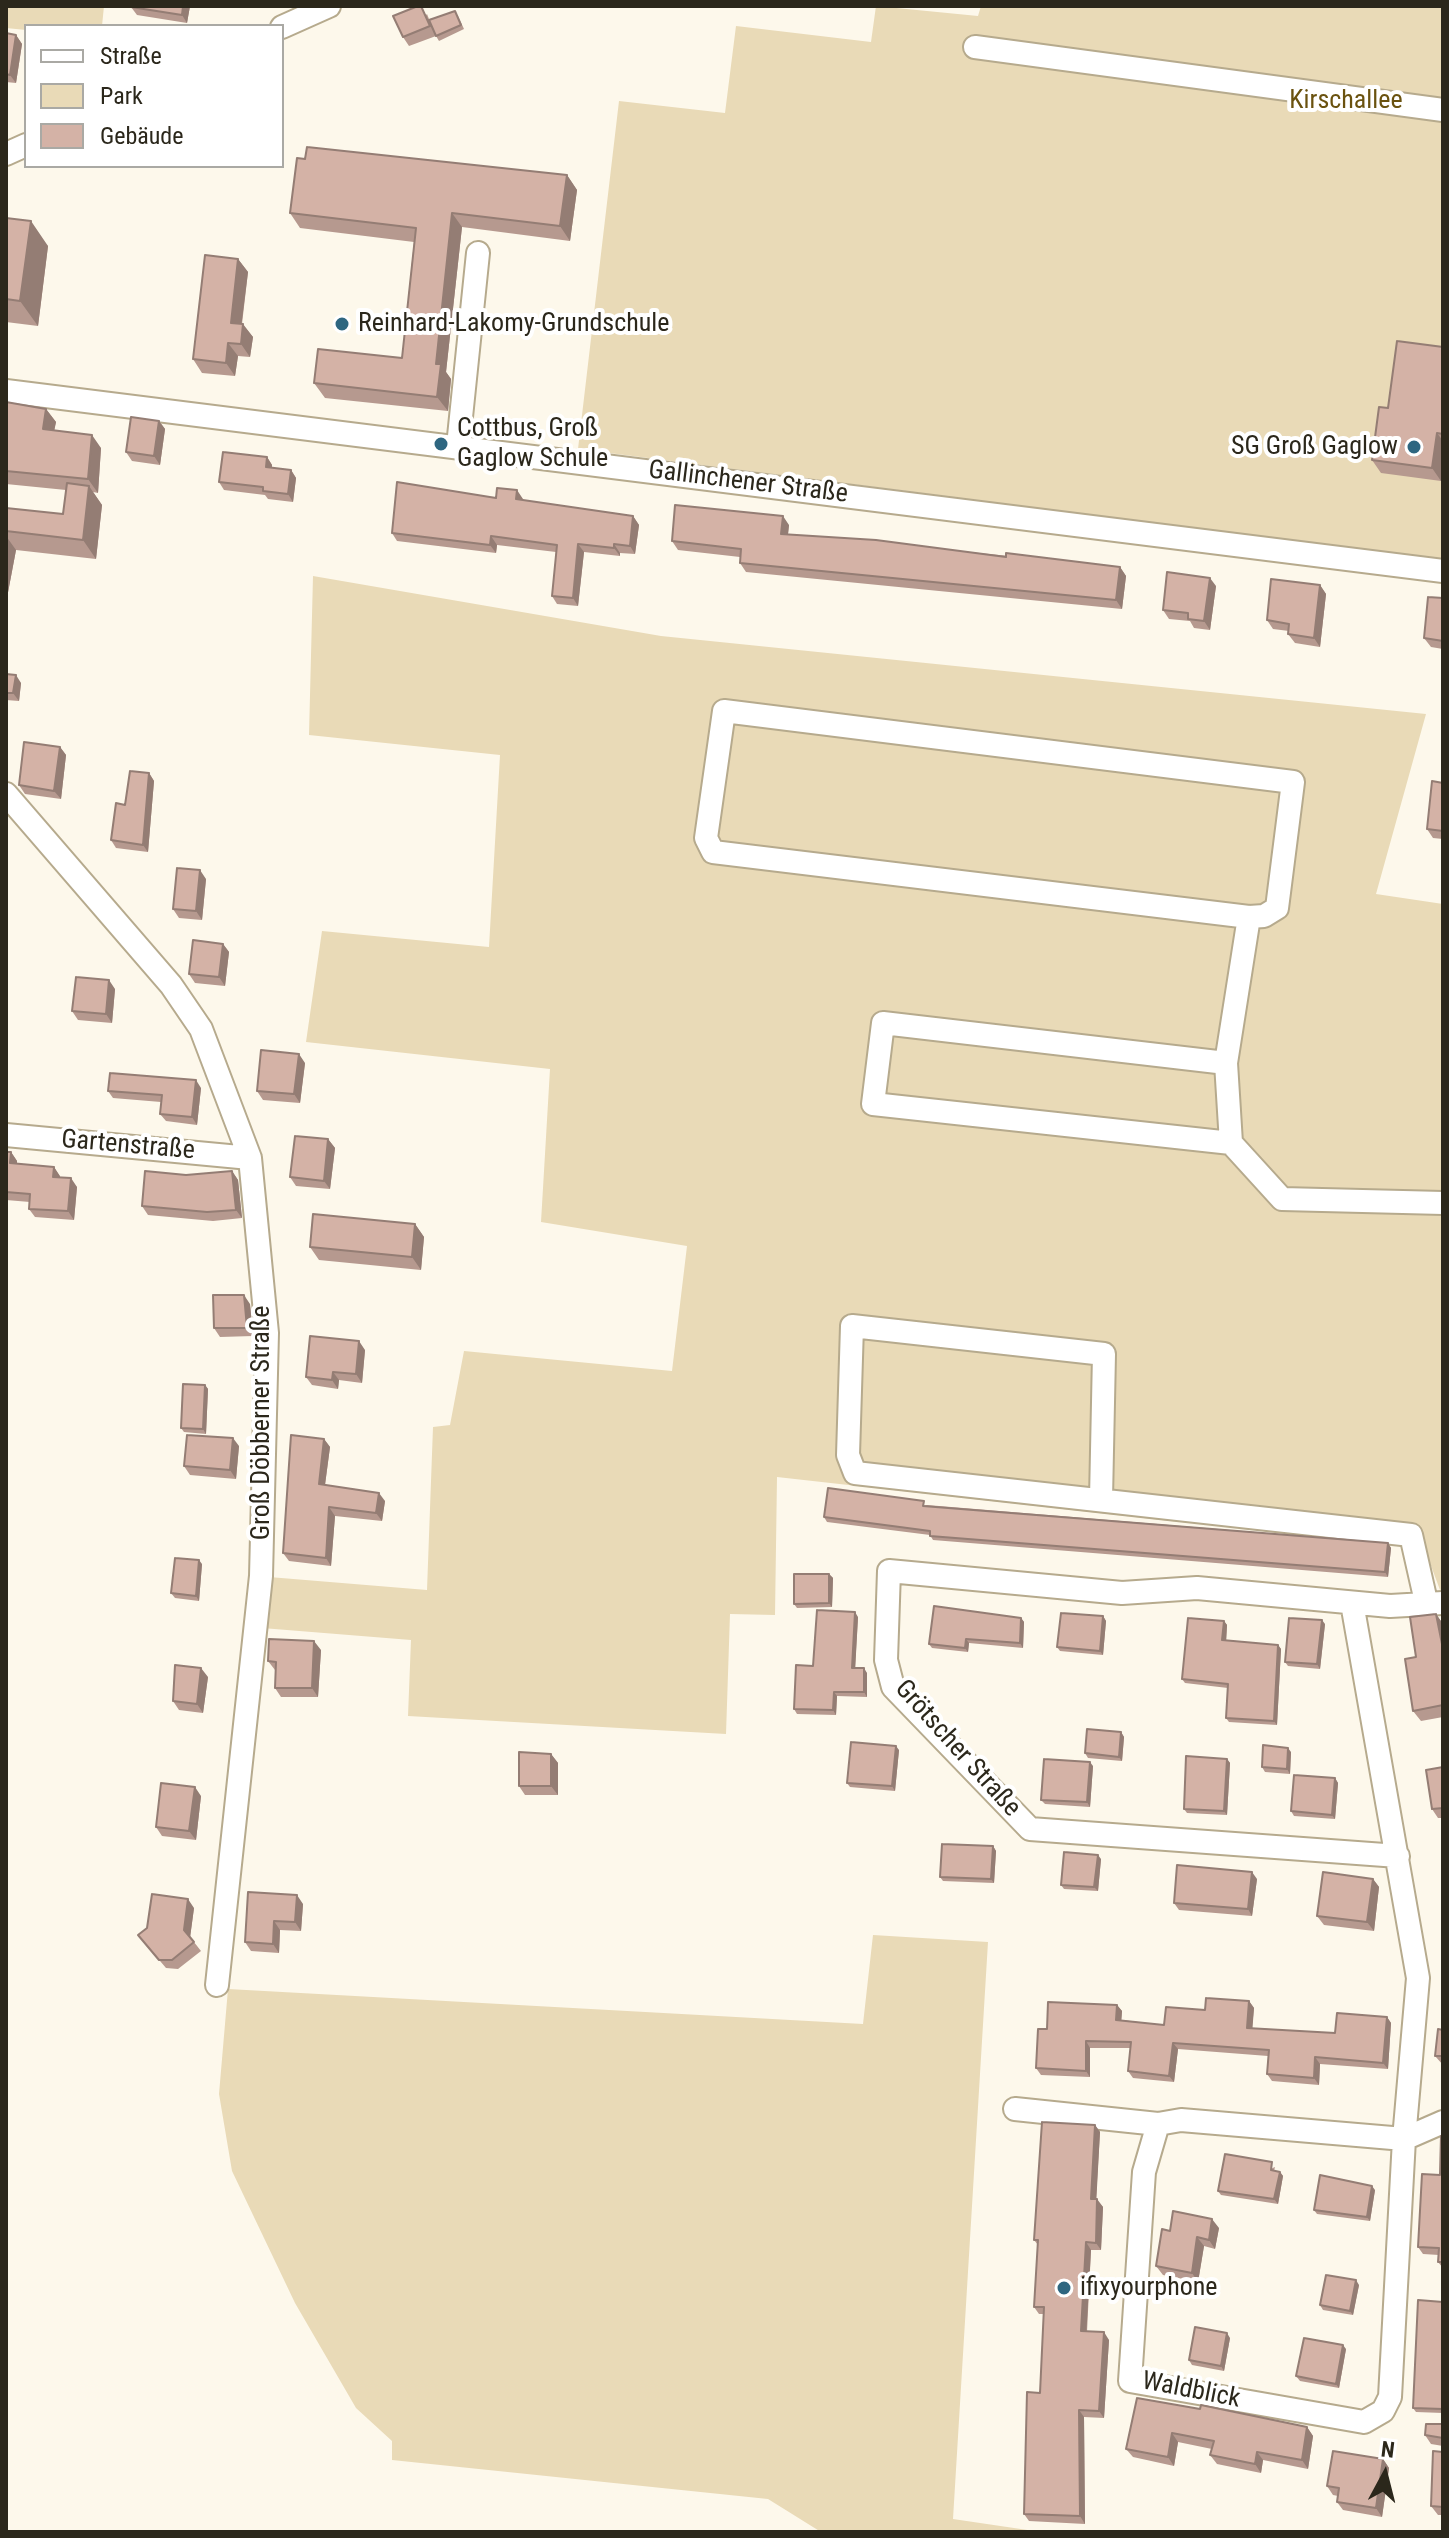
<!DOCTYPE html>
<html>
<head>
<meta charset="utf-8">
<style>
  body { margin:0 }
  #map { position:relative; width:1449px; height:2538px; overflow:hidden; background:#fdf8eb; font-family:"Roboto Condensed",sans-serif }
  canvas { display:block }
  .frame { position:absolute; inset:0; border:8px solid #2b271b; pointer-events:none }
  .legend { position:absolute; left:24px; top:24px; width:260px; height:144px; box-sizing:border-box; background:#fff; border:2px solid #aaa9a4; margin:0; padding:10px 14px; list-style:none; font-size:24px; color:#2b271b }
  .legend li { display:flex; align-items:center; gap:16px; height:40px }
  .legend b { width:40px; border:2px solid #aaa9a4 }
  .north { position:absolute; left:1345px; top:2434px; width:80px; height:80px; -webkit-text-stroke:6px #fff; paint-order:stroke; rotate:7deg; font-size:22px; font-weight:700; line-height:32px; text-align:center; color:#2b271b }
  .north::after { content:''; display:block; margin:auto; width:28px; height:36px; background:#2b271b; clip-path:polygon(50% 0,100% 100%,50% 72%,0 100%) }
</style>
</head>
<body>
<div id="map">
<canvas width="1449" height="2538"></canvas>
<div class="frame"></div>
<ul class="legend">
<li><b style="height:10px;background:#fff"></b>Straße</li>
<li><b style="height:22px;background:#e9dab7"></b>Park</li>
<li><b style="height:22px;background:#d4b2a6"></b>Gebäude</li>
</ul>
<div class="north">N</div>
</div>
<script>
const ctx = document.querySelector('canvas').getContext('2d');
ctx.lineJoin = 'round';
function fill(path, color) { ctx.fillStyle = color; ctx.fill(path, 'evenodd'); }
const toPath = rows => new Path2D(rows.map(r => 'M' + r).join(''));
function strokePath(path, color, width, dash) { ctx.strokeStyle = color; ctx.lineWidth = width; ctx.lineCap = dash ? 'butt' : 'round'; ctx.setLineDash(dash || []); ctx.stroke(path); }
function label(font, color, halo, rows, align = 'center') {
  ctx.font = font + ' "Roboto Condensed",sans-serif'; ctx.lineWidth = 8; ctx.setLineDash([]); ctx.textBaseline = 'middle'; ctx.strokeStyle = halo; ctx.fillStyle = color; for (const [text, x, y, turn = 0] of rows) {
    ctx.save(); ctx.translate(x, y); ctx.rotate((+turn || 0) * Math.PI / 180); ctx.textAlign = isNaN(turn) ? turn : align; if (halo) ctx.strokeText(text, 0, 0); ctx.fillText(text, 0, 0); ctx.restore();
  }
}
const green = toPath([
  [6,6,104,6,102,26,26,26,26,30,6,28],
  [876,6,978,16,981,6,1443,6,1443,560,578,449,619,101,725,113,736,26,871,42],
  [313,576,661,636,1426,714,1376,894,1443,904,1443,1589,1440,1590,1423,1544,1170,1521,777,1477,775,1615,730,1614,726,1734,408,1716,411,1640,262,1628,269,1577,427,1590,433,1427,450,1425,464,1351,672,1371,687,1246,541,1222,550,1069,306,1042,322,931,489,947,500,755,309,735],
  [873,1935,988,1942,953,2519,1041,2532,821,2532,768,2499,392,2460,392,2441,356,2408,295,2303,232,2171,219,2094,228,1989,863,2024]
]);
const minor = toPath([
  [282,27,329,6],
  [975,47,1443,110],
  [6,154,26,145],
  [6,391,1443,571],
  [458,446,478,253],
  [6,794,171,985,201,1029,250,1158,267,1333,261,1576,217,1985],
  [1249,917,713,852,706,838,724,711,1293,782,1277,908,1264,916,1249,917,1226,1063,1231,1143,1282,1199,1443,1203],
  [1226,1063,883,1023,873,1104,1231,1143],
  [6,1135,250,1158],
  [1101,1499,1104,1354,852,1326,848,1455,855,1473,1411,1535,1427,1606],
  [1352,1603,1418,1978,1404,2139,1390,2397,1383,2411,1364,2422,1130,2381,1144,2172,1158,2124,1181,2120,1404,2139,1443,2122],
  [1398,1856,1030,1829,893,1687,886,1660,889,1571,1122,1593,1197,1588,1390,1606,1443,1603],
  [1015,2109,1158,2124]
]);
const wall = toPath([
  [190,6,187,23,137,15,131,7],
  [427,14,429,19,458,16,464,29,439,41,436,36,409,46,403,37],
  [6,33,16,35,22,44,16,83,6,82],
  [567,175,577,190,570,241,462,227,446,372,451,379,448,411,325,398,314,383,402,358,414,242,300,228,290,213],
  [6,218,48,246,38,326,6,322],
  [238,259,248,272,242,324,253,337,250,357,238,356,235,376,202,373,193,359],
  [1443,347,1443,467,1441,481,1381,473,1372,460,1388,408],
  [6,402,46,409,56,422,54,430,101,448,98,493,93,492,102,505,96,559,16,550,6,603,6,508,63,514,66,490,6,484],
  [159,421,165,429,160,465,132,461,126,452],
  [267,457,272,465,272,468,291,470,296,478,293,502,268,499,265,495,224,490,219,482],
  [496,498,523,499,523,500,633,516,639,525,635,554,620,553,620,556,584,552,578,606,557,604,552,596,556,552,497,545,496,553,397,541,392,533],
  [789,525,788,534,1120,567,1126,576,1122,609,746,572,740,563,740,557,678,550,672,541],
  [1320,585,1326,594,1320,647,1295,643,1288,634,1289,631,1273,629,1267,620],
  [1216,586,1210,630,1194,628,1190,621,1169,619,1163,610],
  [1443,598,1443,649,1431,647,1424,638],
  [6,674,21,683,19,701,6,700],
  [60,747,66,755,61,799,25,794,19,785],
  [149,773,154,781,148,852,116,848,111,840,125,805],
  [1443,783,1443,839,1433,838,1427,829],
  [206,879,202,920,179,918,173,909],
  [223,944,229,952,225,986,195,983,189,974],
  [115,989,112,1023,78,1020,72,1011],
  [305,1063,300,1103,263,1100,257,1091],
  [201,1088,197,1125,166,1121,160,1114,161,1102,113,1098,108,1091],
  [328,1139,335,1148,330,1189,296,1186,290,1177],
  [6,1152,11,1152,17,1161,17,1164,54,1167,60,1177,77,1187,74,1220,35,1217,29,1209,30,1202,6,1200],
  [232,1171,238,1180,242,1218,213,1221,148,1215,142,1206,186,1175],
  [415,1224,424,1237,421,1270,319,1260,310,1247],
  [250,1304,253,1336,220,1337,214,1328],
  [365,1350,362,1383,339,1380,338,1389,312,1385,306,1377],
  [205,1385,208,1389,206,1434,184,1432,181,1428],
  [324,1439,330,1447,325,1485,385,1501,382,1521,335,1516,331,1566,289,1561,283,1553],
  [239,1446,236,1479,190,1475,184,1466],
  [927,1505,1388,1543,1391,1548,1388,1577,933,1540,930,1535,827,1522,824,1517],
  [202,1564,199,1601,175,1598,171,1593],
  [829,1574,833,1578,832,1607,797,1608,794,1604],
  [1436,1614,1443,1624,1443,1717,1421,1721,1413,1711,1416,1657],
  [1103,1616,1106,1621,1103,1655,1060,1651,1057,1647],
  [858,1617,855,1668,867,1673,867,1697,837,1696,836,1715,797,1714,794,1709,813,1666],
  [1021,1618,1024,1622,1023,1648,969,1643,968,1652,932,1648,929,1644],
  [1224,1621,1227,1625,1226,1640,1278,1645,1281,1649,1277,1725,1229,1722,1226,1718,1228,1688,1185,1683,1182,1679],
  [1325,1624,1320,1669,1288,1666,1285,1662],
  [321,1650,318,1697,281,1697,275,1688,275,1670,268,1661],
  [208,1677,203,1713,179,1710,173,1701],
  [1121,1732,1124,1737,1122,1761,1088,1758,1085,1753],
  [899,1750,895,1791,850,1787,847,1783],
  [1291,1752,1290,1774,1265,1772,1262,1767],
  [551,1754,558,1763,558,1795,525,1795,519,1786],
  [1227,1759,1230,1763,1227,1815,1187,1813,1184,1809],
  [1093,1766,1090,1807,1045,1804,1041,1800],
  [1443,1767,1443,1818,1438,1818,1432,1809],
  [1335,1778,1338,1783,1335,1819,1294,1816,1291,1811],
  [201,1796,196,1840,162,1836,156,1827],
  [993,1846,996,1851,994,1883,943,1881,940,1877],
  [1101,1859,1098,1891,1064,1889,1061,1885],
  [1257,1879,1252,1916,1179,1910,1174,1903],
  [1373,1879,1379,1887,1374,1931,1324,1925,1317,1916],
  [248,1892,303,1904,301,1931,280,1930,279,1953,251,1951,245,1942],
  [194,1908,190,1937,201,1951,178,1969,166,1968,138,1935],
  [1249,2001,1254,2008,1252,2028,1335,2033,1387,2017,1391,2023,1388,2069,1320,2064,1319,2085,1272,2081,1267,2074,1268,2056,1178,2049,1174,2082,1133,2078,1128,2071,1131,2048,1090,2048,1090,2077,1041,2075,1036,2068,1047,2029,1117,2005,1122,2011,1121,2020,1164,2025,1205,2010],
  [1443,2030,1443,2065,1435,2056],
  [1095,2125,1100,2132,1096,2199,1103,2207,1101,2250,1091,2250,1087,2332,1109,2340,1104,2418,1084,2417,1085,2524,1029,2521,1024,2514,1040,2393,1044,2314,1039,2314,1034,2307,1038,2245,1034,2240],
  [1443,2136,1443,2268,1438,2262,1439,2255,1423,2254,1418,2247,1440,2175],
  [1275,2167,1274,2171,1280,2172,1283,2176,1278,2204,1221,2195,1218,2191],
  [1375,2190,1370,2221,1317,2214,1314,2210],
  [1219,2228,1215,2249,1204,2246,1198,2282,1163,2275,1156,2266,1170,2231],
  [1359,2285,1353,2315,1323,2310,1320,2305],
  [1443,2302,1443,2413,1416,2412,1413,2408],
  [1230,2338,1224,2371,1192,2365,1189,2360],
  [1346,2349,1339,2388,1300,2381,1296,2376],
  [1137,2398,1307,2427,1313,2436,1308,2469,1263,2460,1261,2473,1217,2464,1210,2455,1212,2449,1178,2442,1174,2466,1133,2457,1126,2449],
  [1443,2424,1443,2446,1431,2444,1425,2435],
  [1443,2452,1443,2515,1438,2515,1431,2506],
  [1383,2459,1389,2468,1382,2517,1343,2510,1337,2502,1338,2496,1333,2495,1327,2486]
]);
const shadedWall = toPath([
  [183,6,190,6,187,23,182,15],
  [16,35,22,44,16,83,10,75],
  [567,175,577,190,570,241,560,226],
  [452,213,462,227,446,372,451,379,448,411,437,397,436,364],
  [31,221,48,246,38,326,20,301],
  [238,259,248,272,240,336,231,323],
  [243,324,253,337,250,357,241,344],
  [228,343,238,356,235,376,226,363],
  [46,409,56,422,52,442,43,429],
  [159,421,165,429,160,465,154,456],
  [1437,433,1443,441,1443,467,1441,481,1432,468],
  [92,435,101,448,98,493,88,479],
  [267,457,272,465,271,475,266,467],
  [291,470,296,478,293,502,288,494],
  [89,486,102,505,96,559,83,540],
  [517,490,523,499,522,507,516,499],
  [633,516,639,525,635,554,630,546],
  [783,516,789,525,787,543,781,534],
  [6,536,16,550,6,603],
  [491,536,497,545,496,553,490,545],
  [578,544,584,552,578,606,573,598],
  [614,544,620,553,620,556,614,548],
  [1120,567,1126,576,1122,609,1116,600],
  [1210,578,1216,586,1210,630,1204,621],
  [1320,585,1326,594,1320,647,1314,638],
  [16,675,21,683,19,701,13,693],
  [60,747,66,755,61,799,54,791],
  [149,773,154,781,148,852,143,845],
  [200,870,206,879,202,920,196,911],
  [223,944,229,952,225,986,219,977],
  [109,980,115,989,112,1023,106,1014],
  [299,1054,305,1063,300,1103,294,1094],
  [196,1080,201,1088,197,1125,192,1117],
  [328,1139,335,1148,330,1189,324,1181],
  [11,1152,17,1161,17,1172,10,1163],
  [54,1167,60,1176,59,1186,53,1177],
  [232,1171,238,1180,242,1218,236,1210],
  [71,1178,77,1187,74,1220,68,1211],
  [415,1224,424,1237,421,1270,412,1257],
  [244,1295,250,1304,253,1336,247,1328],
  [359,1341,365,1350,362,1383,356,1374],
  [333,1372,339,1380,338,1389,332,1380],
  [205,1385,208,1389,206,1434,203,1429],
  [233,1438,239,1446,236,1479,230,1470],
  [324,1439,330,1447,324,1492,319,1484],
  [379,1493,385,1501,382,1521,376,1513],
  [329,1507,335,1516,331,1566,326,1558],
  [1388,1543,1391,1548,1388,1577,1385,1572],
  [199,1560,202,1564,199,1601,196,1596],
  [829,1574,833,1578,832,1607,829,1603],
  [855,1612,858,1617,855,1672,852,1668],
  [1436,1614,1443,1624,1443,1649],
  [1103,1616,1106,1621,1103,1655,1100,1651],
  [1021,1618,1024,1622,1023,1648,1020,1643],
  [1322,1620,1325,1624,1320,1669,1317,1664],
  [1224,1621,1227,1625,1226,1644,1222,1640],
  [966,1639,969,1643,968,1652,965,1648],
  [314,1641,321,1650,318,1697,312,1688],
  [1278,1645,1281,1649,1277,1725,1274,1721],
  [201,1668,208,1677,203,1713,197,1704],
  [864,1668,867,1673,867,1697,864,1692],
  [834,1692,837,1696,836,1715,833,1710],
  [1121,1732,1124,1737,1122,1761,1119,1757],
  [896,1746,899,1750,895,1791,892,1786],
  [1288,1748,1291,1752,1290,1774,1287,1769],
  [551,1754,558,1763,558,1795,551,1786],
  [1227,1759,1230,1763,1227,1815,1224,1811],
  [1090,1762,1093,1766,1090,1807,1087,1802],
  [1335,1778,1338,1783,1335,1819,1332,1815],
  [195,1787,201,1796,196,1840,189,1831],
  [993,1846,996,1851,994,1883,991,1879],
  [1098,1855,1101,1859,1098,1891,1094,1887],
  [1252,1872,1257,1879,1252,1916,1248,1909],
  [1373,1879,1379,1887,1374,1931,1367,1922],
  [297,1895,303,1904,301,1931,295,1922],
  [188,1899,194,1908,190,1938,184,1930],
  [274,1921,280,1930,279,1953,273,1944],
  [1249,2001,1254,2008,1252,2034,1247,2028],
  [1117,2005,1122,2011,1121,2027,1116,2020],
  [1387,2017,1391,2023,1388,2069,1383,2063],
  [1086,2041,1090,2048,1090,2077,1086,2071],
  [1173,2043,1178,2049,1174,2082,1169,2076],
  [1315,2057,1320,2064,1319,2085,1314,2078],
  [1095,2125,1100,2132,1096,2206,1091,2199],
  [1280,2172,1283,2176,1278,2204,1274,2199],
  [1372,2186,1375,2190,1370,2221,1367,2217],
  [1097,2199,1103,2207,1101,2250,1096,2243],
  [1212,2219,1219,2228,1215,2249,1209,2240],
  [1197,2237,1204,2246,1198,2282,1192,2273],
  [1086,2242,1091,2250,1086,2339,1081,2331],
  [1356,2280,1359,2285,1353,2315,1350,2311],
  [1104,2332,1109,2340,1104,2418,1099,2411],
  [1227,2333,1230,2338,1224,2371,1221,2366],
  [1343,2345,1346,2349,1339,2388,1336,2384],
  [1079,2410,1084,2417,1085,2524,1080,2516],
  [1307,2427,1313,2436,1308,2469,1302,2460],
  [1172,2433,1178,2442,1174,2466,1168,2457],
  [1257,2452,1263,2460,1261,2473,1255,2464],
  [1383,2459,1389,2468,1382,2517,1376,2508]
]);
const building = toPath([
  [131,6,183,6,182,15,131,7,131,6],
  [418,6,421,6,430,26,403,37,393,16,418,6],
  [455,11,461,25,436,36,429,20,455,11],
  [6,33,16,35,10,75,6,74,6,33],
  [307,147,567,175,560,226,452,213,436,364,441,364,437,397,314,383,318,349,402,358,416,228,290,213,297,158,305,159,307,147],
  [6,218,31,221,20,301,6,299,6,218],
  [205,255,238,259,231,323,243,324,241,344,228,343,226,363,193,359,205,255],
  [1397,341,1443,347,1443,434,1437,433,1432,468,1372,460,1379,407,1388,408,1397,341],
  [6,402,46,409,43,429,92,435,88,479,6,471,6,402],
  [131,417,159,421,154,456,126,452,131,417],
  [223,452,267,457,266,467,291,470,288,494,263,491,263,487,219,482,223,452],
  [397,482,496,498,497,488,517,490,516,499,633,516,630,546,614,544,614,548,578,544,573,598,552,596,557,545,491,536,490,545,392,533,397,482],
  [67,483,89,486,83,540,6,531,6,508,63,514,67,483],
  [675,505,783,516,781,534,876,540,1006,557,1006,553,1120,567,1116,600,740,563,741,549,672,541,675,505],
  [1167,572,1210,578,1204,621,1188,619,1188,613,1163,610,1167,572],
  [1271,579,1320,585,1314,638,1288,634,1289,624,1267,620,1271,579],
  [1428,597,1443,598,1443,641,1424,638,1428,597],
  [6,674,16,675,13,693,6,693,6,674],
  [24,742,60,747,54,791,19,785,24,742],
  [130,771,149,773,143,845,111,840,116,803,125,805,130,771],
  [1432,781,1443,783,1443,831,1427,829,1432,781],
  [177,868,200,870,196,911,173,909,177,868],
  [193,940,223,944,219,977,189,974,193,940],
  [76,977,109,980,106,1014,72,1011,76,977],
  [261,1050,299,1054,294,1094,257,1091,261,1050],
  [110,1073,196,1080,192,1117,160,1114,162,1095,108,1091,110,1073],
  [295,1136,328,1139,324,1181,290,1177,295,1136],
  [6,1152,11,1152,10,1163,54,1167,53,1177,71,1178,68,1211,29,1209,30,1194,6,1192,6,1152],
  [145,1171,186,1175,232,1171,236,1210,207,1212,142,1206,145,1171],
  [313,1214,415,1224,412,1257,310,1247,313,1214],
  [213,1295,244,1295,247,1328,214,1328,213,1295],
  [310,1336,359,1341,356,1374,333,1372,332,1380,306,1377,310,1336],
  [183,1384,205,1385,203,1429,181,1428,183,1384],
  [187,1435,233,1438,230,1470,184,1466,187,1435],
  [291,1435,324,1439,319,1484,379,1493,376,1513,329,1507,326,1558,283,1553,291,1435],
  [828,1488,924,1501,923,1506,1388,1543,1385,1572,930,1536,930,1531,824,1517,828,1488],
  [175,1558,199,1560,196,1596,171,1593,175,1558],
  [794,1574,829,1574,829,1603,794,1604,794,1574],
  [934,1606,1021,1618,1020,1643,966,1639,965,1648,929,1644,934,1606],
  [817,1610,855,1612,852,1668,864,1668,864,1692,834,1692,833,1710,794,1709,796,1665,813,1666,817,1610],
  [1061,1613,1103,1616,1100,1651,1057,1647,1061,1613],
  [1436,1614,1443,1649,1443,1705,1413,1711,1405,1659,1416,1657,1410,1617,1436,1614],
  [1188,1618,1224,1621,1222,1640,1278,1645,1274,1721,1226,1718,1228,1684,1182,1679,1188,1618],
  [1289,1618,1322,1620,1317,1664,1285,1662,1289,1618],
  [269,1639,314,1641,312,1688,275,1688,276,1662,268,1661,269,1639],
  [175,1665,201,1668,197,1704,173,1701,175,1665],
  [1087,1729,1121,1732,1119,1757,1085,1753,1087,1729],
  [851,1742,896,1746,892,1786,847,1783,851,1742],
  [1263,1745,1288,1748,1287,1769,1262,1767,1263,1745],
  [519,1752,551,1754,551,1786,519,1786,519,1752],
  [1186,1756,1227,1759,1224,1811,1184,1809,1186,1756],
  [1044,1759,1090,1762,1087,1802,1041,1800,1044,1759],
  [1443,1767,1443,1808,1432,1809,1426,1770,1443,1767],
  [1294,1775,1335,1778,1332,1815,1291,1811,1294,1775],
  [161,1783,195,1787,189,1831,156,1827,161,1783],
  [942,1844,993,1846,991,1879,940,1877,942,1844],
  [1064,1852,1098,1855,1094,1887,1061,1885,1064,1852],
  [1442,1853,1443,1853,1443,1881,1442,1853],
  [1177,1865,1252,1872,1248,1909,1174,1903,1177,1865],
  [1323,1872,1373,1879,1367,1922,1317,1916,1323,1872],
  [248,1892,297,1895,295,1922,274,1921,273,1944,245,1942,248,1892],
  [152,1894,188,1899,184,1930,194,1942,172,1960,159,1960,138,1935,147,1928,152,1894],
  [1206,1998,1249,2001,1247,2028,1335,2033,1337,2013,1387,2017,1383,2063,1315,2057,1314,2078,1267,2074,1269,2050,1173,2043,1169,2076,1128,2071,1131,2042,1086,2041,1086,2071,1036,2068,1038,2029,1047,2029,1048,2002,1117,2005,1116,2020,1164,2025,1166,2007,1205,2010,1206,1998],
  [1438,2029,1443,2030,1443,2056,1435,2056,1438,2029],
  [1042,2122,1095,2125,1091,2199,1097,2199,1096,2243,1086,2242,1081,2331,1104,2332,1099,2411,1079,2410,1080,2516,1024,2514,1027,2392,1040,2393,1044,2307,1034,2307,1038,2240,1034,2240,1042,2122],
  [1441,2136,1443,2136,1443,2262,1438,2262,1439,2248,1418,2247,1422,2174,1440,2175,1441,2136],
  [1225,2154,1272,2162,1271,2170,1280,2172,1274,2199,1218,2191,1225,2154],
  [1320,2175,1372,2186,1367,2217,1314,2210,1320,2175],
  [1173,2211,1212,2219,1209,2240,1197,2237,1192,2273,1156,2266,1162,2229,1170,2231,1173,2211],
  [1326,2275,1356,2280,1350,2311,1320,2305,1326,2275],
  [1418,2300,1443,2302,1443,2409,1413,2408,1418,2300],
  [1195,2327,1227,2333,1221,2366,1189,2360,1195,2327],
  [1304,2338,1343,2345,1336,2384,1296,2376,1304,2338],
  [1137,2398,1200,2409,1201,2405,1307,2427,1302,2460,1257,2452,1255,2464,1210,2455,1214,2441,1172,2433,1168,2457,1126,2449,1137,2398],
  [1426,2424,1443,2424,1443,2438,1425,2435,1426,2424],
  [1333,2451,1383,2459,1376,2508,1337,2502,1339,2488,1327,2486,1333,2451],
  [1433,2451,1443,2452,1443,2507,1431,2506,1433,2451]
]);
const markers = [
  [342,324,8,"#2e6680"],
  [441,444,8,"#2e6680"],
  [1414,447,8,"#2e6680"],
  [1064,2288,8,"#2e6680"]
];
const parkNames = [
  ["Kirschallee",1346,101]
];
const poiNames = [
  ["Reinhard-Lakomy-Grundschule",358,324],
  ["Cottbus, Groß",457,429],
  ["Gaglow Schule",457,459],
  ["SG Groß Gaglow",1398,447,"right"],
  ["ifixyourphone",1080,2288]
];
const streetNames = [
  ["Gallinchener Straße",748,483,7],
  ["Gartenstraße",128,1146,5],
  ["Groß Döbberner Straße",262,1423,-90],
  ["Grötscher Straße",957,1749,48],
  ["Waldblick",1191,2391,11]
];
fill(green, '#e9dab7');
strokePath(minor, '#b6aa8d', 26);
strokePath(minor, '#fff', 22);
fill(wall, '#b6998f');
fill(shadedWall, '#947d74');
fill(building, '#d4b2a6');
strokePath(building, '#947d74', 2);
for (const [x, y, r, color] of markers) { const dot = new Path2D(); dot.arc(x, y, r, 0, 2 * Math.PI); ctx.fillStyle = color; ctx.fill(dot); strokePath(dot, '#fff', 3); }
label('26px', '#6a520f', '#fff', parkNames);
label('26px', '#2b271b', '#fff', poiNames, 'left');
label('26px', '#2b271b', '#fff', streetNames);
</script>
</body>
</html>
